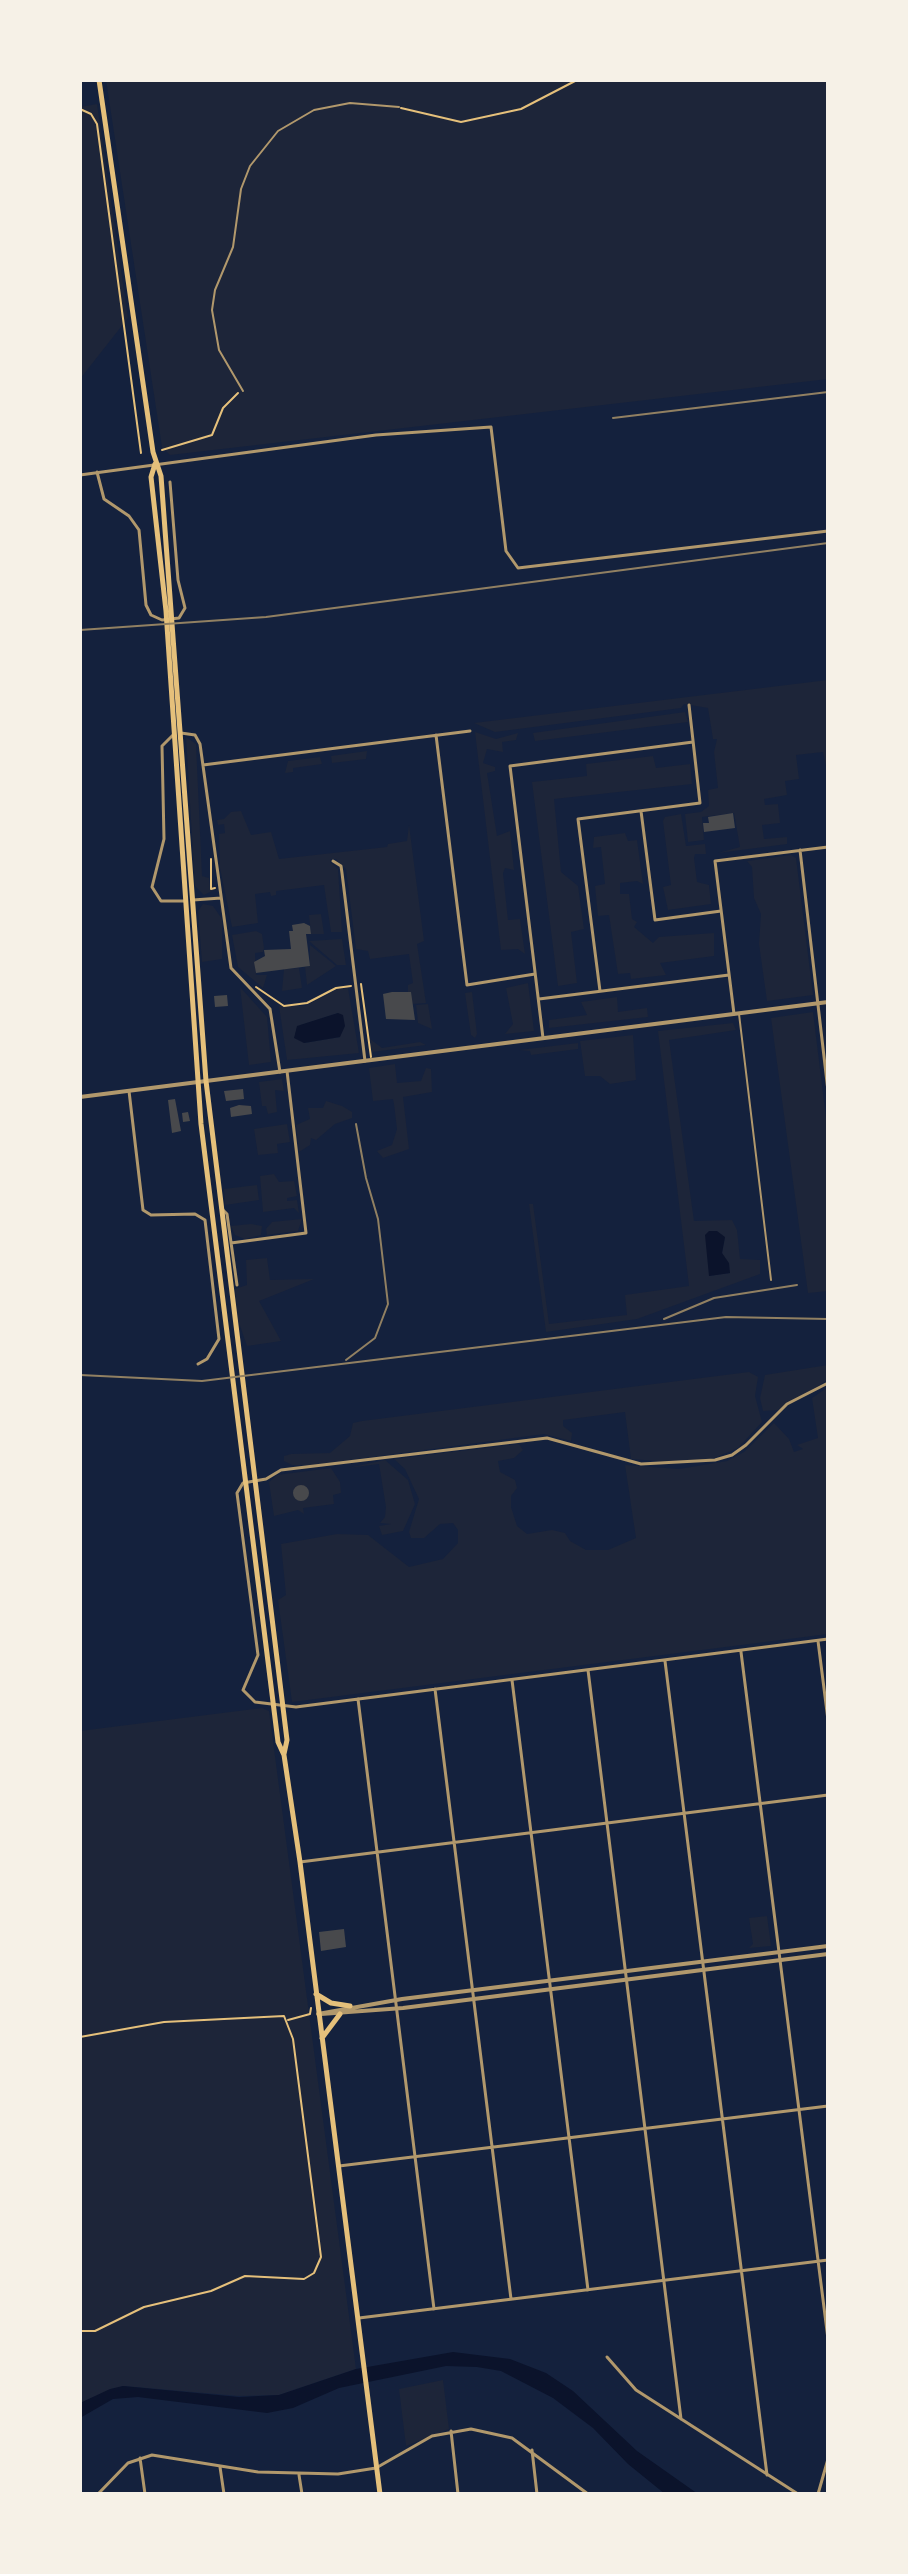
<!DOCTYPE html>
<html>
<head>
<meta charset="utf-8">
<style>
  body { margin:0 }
  #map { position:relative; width:908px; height:2574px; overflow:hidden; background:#14213d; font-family:"Golos Text",sans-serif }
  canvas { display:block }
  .frame { position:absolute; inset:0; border:82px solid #f6f1e7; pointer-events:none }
</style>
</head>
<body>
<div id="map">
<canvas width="908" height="2574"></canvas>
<div class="frame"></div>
</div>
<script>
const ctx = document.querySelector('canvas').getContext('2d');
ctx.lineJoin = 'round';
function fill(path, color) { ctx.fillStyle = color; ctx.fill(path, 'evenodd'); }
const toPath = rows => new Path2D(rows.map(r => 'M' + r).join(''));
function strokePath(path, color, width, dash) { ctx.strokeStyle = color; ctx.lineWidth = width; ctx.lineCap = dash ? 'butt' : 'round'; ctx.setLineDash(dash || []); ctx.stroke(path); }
const green = toPath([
  [106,80,828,80,828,379,170,455,162,447],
  [97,104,128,318,80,379,80,107],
  [828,680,828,775,823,752,796,755,799,779,785,781,787,795,764,799,765,805,778,804,780,823,762,825,764,839,787,837,787,844,718,853,740,847,734,813,702,817,704,840,688,842,685,814,701,812,709,806,708,790,718,788,714,752,717,739,713,739,708,708,684,704,681,708,495,732,474,723],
  [685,712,688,722,535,741,533,733],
  [475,732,496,739,518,733,516,740,502,742,503,752,487,749,483,763,495,767,495,771,487,773,497,836,510,831,514,870,505,868,503,873,508,920,520,919,525,954,518,949,501,950],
  [186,737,196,744,202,876,209,878,210,890,214,890,204,895,195,886],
  [367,751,366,759,332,763,331,756],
  [653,756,656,768,690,764,692,784,554,799,561,872,578,886,584,929,571,932,577,983,558,986,532,782,587,776,586,764],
  [320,757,322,764,293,768,293,772,285,773,288,761],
  [241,811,251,835,271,832,279,859,387,847,388,844,407,841,409,825,424,941,417,944,426,1003,413,1004,408,992,408,985,413,983,409,954,370,959,368,951,356,949,346,869,336,859,331,859,330,862,338,869,342,932,331,932,324,885,276,891,276,895,271,896,270,892,255,894,258,923,232,927,220,868,219,834,225,833,224,824,218,825,217,820,224,819,231,812],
  [681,814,686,846,705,844,706,854,695,854,694,858,697,882,709,885,711,904,668,910,663,887,671,885,663,821,665,817],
  [625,833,628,841,637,840,643,884,637,881,620,883,620,894,629,894,632,919,637,922,634,927,653,943,659,937,714,933,714,956,660,963,666,975,631,979,630,973,618,974,609,915,598,916,595,886,605,884,601,847,593,848,594,837],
  [791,855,796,858,813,995,767,1001,759,944,761,914,754,898,752,867,747,861],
  [203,904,213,906,222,919,222,959,202,962,198,911],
  [321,914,324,934,311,934,309,915],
  [256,931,262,934,264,948,263,952,255,953,256,975,267,975,263,988,238,967,232,935],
  [342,939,346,965,337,965,309,941],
  [310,945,336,966,307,985,305,967,310,966],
  [299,968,302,988,282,991,284,969],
  [528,983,534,1031,505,1034,513,1024,506,988],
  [240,987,267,1017,271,1062,249,1065],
  [348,988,359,1053,287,1060,279,1006,305,1006,338,989],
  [338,1013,340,1037,304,1043,301,1025],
  [472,992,477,1034,475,1038,471,1035,465,993],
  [617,997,618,1012,647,1008,648,1017,549,1028,549,1020,587,1015,581,1002],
  [428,1004,432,1029,418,1023,416,1005],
  [813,1012,828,1134,828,1291,808,1293,771,1018],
  [733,1023,736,1030,669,1040,694,1221,732,1220,737,1230,740,1259,760,1260,760,1274,637,1319,546,1332,529,1204,533,1204,549,1324,627,1315,625,1295,689,1286,658,1031],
  [725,1237,722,1253,730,1273,709,1276],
  [633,1035,636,1080,610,1084,600,1076,585,1076,580,1041],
  [370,1039,382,1048,420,1042,426,1045,372,1052],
  [578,1043,578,1049,531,1055,530,1051,519,1050],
  [395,1064,397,1083,421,1081,426,1068,431,1069,432,1092,403,1097,409,1149,383,1158,377,1151,392,1145,397,1129,394,1104,393,1099,373,1101,369,1068],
  [282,1079,284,1091,275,1090,277,1112,268,1114,266,1106,262,1106,259,1082],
  [326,1101,342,1106,352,1112,352,1118,335,1124,316,1140,311,1138,310,1145,299,1152,296,1125,310,1119,308,1108,323,1108],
  [287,1124,290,1142,277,1144,278,1153,258,1155,254,1129],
  [274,1174,279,1182,294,1181,297,1196,287,1198,287,1201,297,1200,299,1213,294,1208,263,1212,260,1176],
  [257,1185,259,1200,225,1205,224,1189],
  [302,1219,298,1231,267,1235,266,1229,272,1222],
  [251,1224,262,1226,261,1235,245,1239,235,1235,231,1226],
  [267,1258,270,1280,314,1279,259,1301,281,1341,247,1346,238,1320,235,1289,247,1285,246,1260],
  [828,1365,828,1380,778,1410,763,1411,760,1398,765,1375],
  [749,1372,758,1377,755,1396,762,1422,738,1448,712,1459,669,1462,631,1459,625,1412,563,1420,563,1426,572,1433,571,1441,544,1434,312,1465,292,1465,284,1461,284,1456,291,1454,330,1453,350,1436,353,1423,362,1421],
  [828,1387,828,1634,292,1702,278,1600,286,1595,281,1544,337,1534,368,1535,409,1567,443,1559,458,1543,458,1530,453,1523,440,1524,424,1538,411,1538,409,1532,419,1499,405,1469,394,1459,519,1444,523,1450,514,1458,498,1461,500,1472,515,1480,517,1488,511,1496,511,1507,517,1526,527,1534,552,1530,565,1533,570,1541,586,1550,608,1550,636,1538,625,1465,679,1469,727,1461,744,1452,774,1423,789,1439,794,1452,803,1449,797,1445,818,1438,812,1398],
  [385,1460,408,1480,415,1504,403,1531,382,1535,379,1526,391,1524,380,1523,385,1517,386,1507,379,1464,348,1468],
  [331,1468,340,1482,341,1493,333,1495,334,1504,303,1508,304,1514,298,1510,274,1516,269,1482,277,1475],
  [262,1708,269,1711,356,2369,279,2395,239,2396,123,2386,80,2403,80,1731],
  [767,1916,771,1946,749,1948,753,1944,749,1918],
  [443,2380,449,2429,406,2446,399,2389]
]);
const water = toPath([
  [338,1013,343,1015,345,1026,340,1037,304,1043,294,1038,297,1026],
  [709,1231,717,1231,725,1237,722,1253,729,1263,730,1273,709,1276,705,1235],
  [453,2352,510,2359,546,2373,573,2391,637,2451,698,2494,665,2494,628,2464,593,2428,553,2398,501,2371,477,2367,446,2366,339,2388,293,2408,267,2413,138,2397,113,2399,80,2418,80,2403,110,2389,123,2386,239,2397,279,2395,356,2369]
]);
const building = toPath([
  [733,813,735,828,704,832,703,823,709,823,708,817],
  [304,923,310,926,311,934,306,934,310,966,256,973,254,962,265,956,264,950,291,949,289,931,293,931,292,925],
  [392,992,411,992,415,1020,386,1019,383,994],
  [227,995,228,1006,215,1007,214,996],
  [243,1089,244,1099,226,1101,224,1091],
  [175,1099,181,1131,172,1133,168,1100],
  [239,1105,251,1106,252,1114,231,1117,230,1108],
  [188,1112,190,1121,183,1122,182,1113],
  '293 1493a8 8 0 1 1 16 0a8 8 0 1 1-16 0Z',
  [344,1929,346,1947,321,1951,319,1932]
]);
const path = toPath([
  [401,108,461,122,521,109,577,80],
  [80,109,91,114,97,124,141,453],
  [162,450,212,435,223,408,238,393],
  [211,859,211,889,215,888],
  [361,984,371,1057],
  [256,987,284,1006,307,1003,336,988,351,986],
  [288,2020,310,2014,311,2008],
  [80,2037,164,2022,284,2016,293,2039,321,2257,314,2273,304,2279,245,2276,211,2291,144,2307,95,2331,80,2331]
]);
const service = toPath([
  [243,391,219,350,212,310,215,290,233,247,241,189,250,166,278,131,314,110,350,103,399,107],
  [739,1014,771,1280]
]);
const minor = toPath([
  [97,472,104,499,129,516,139,530,146,605,151,615,162,620,179,618,185,608,178,580,170,482],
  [80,475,376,435,491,427,506,551,518,568,828,531],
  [181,733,195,735,200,744,231,968,270,1009,280,1072],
  [173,735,162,746,164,839,152,887,161,901,185,901],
  [436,735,467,985,535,974],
  [203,765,470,731],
  [641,811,655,920,721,911],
  [800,850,828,1091],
  [333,861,341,866,342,873,365,1061],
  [193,900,221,898],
  [600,991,578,819,700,803,689,705],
  [539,999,729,975],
  [734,1014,715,861,828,847],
  [543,1038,510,766,693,742],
  [129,1091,143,1210,151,1215,195,1214,205,1220,219,1339,207,1359,198,1364],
  [221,1208,227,1214,237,1285],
  [231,1243,306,1233,287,1071],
  [828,1383,787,1404,746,1445,732,1455,715,1460,641,1464,547,1438,281,1470,266,1479,243,1483,237,1493,258,1655,243,1690,255,1702,296,1707,828,1639],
  [818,1641,828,1720],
  [741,1652,828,2339],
  [665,1661,767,2475],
  [588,1670,681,2419],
  [512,1680,588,2290],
  [435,1689,511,2299],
  [358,1699,434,2309],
  [300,1862,828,1795],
  [339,2166,828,2106],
  [359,2318,828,2260],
  [607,2357,636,2390,798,2494],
  [451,2431,458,2494],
  [532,2450,537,2494],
  [140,2458,145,2494],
  [220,2467,224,2494],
  [299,2475,302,2494],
  [98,2494,128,2463,152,2455,258,2472,338,2474,376,2468,432,2436,471,2429,512,2438,588,2494],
  [818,2494,828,2459]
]);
const tertiary = toPath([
  [80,1097,828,1002],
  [318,2014,402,1999,828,1946],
  [321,2014,403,2008,828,1954]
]);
const primary = toPath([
  [99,80,153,452,161,476,206,1081,287,1740,284,1754],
  [155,464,151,477,166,611,201,1124,278,1742,284,1755,300,1862,380,2494],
  [316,1994,331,2003,350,2006],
  [322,2038,340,2014]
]);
const rail = toPath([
  [613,418,828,392],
  [80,630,266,617,828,543],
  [664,1319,714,1298,797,1285],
  [346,1360,375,1338,388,1304,378,1219,366,1178,356,1124],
  [80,1375,202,1381,726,1317,828,1319]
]);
fill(green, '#1d2539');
fill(water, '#0b132b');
fill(building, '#48494c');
strokePath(path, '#e5c07b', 2);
strokePath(service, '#b1986c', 2);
strokePath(minor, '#b1986c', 3);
strokePath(tertiary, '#b1986c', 4);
strokePath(primary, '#e5c07b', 5);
strokePath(rail, '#918062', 2);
</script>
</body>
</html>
